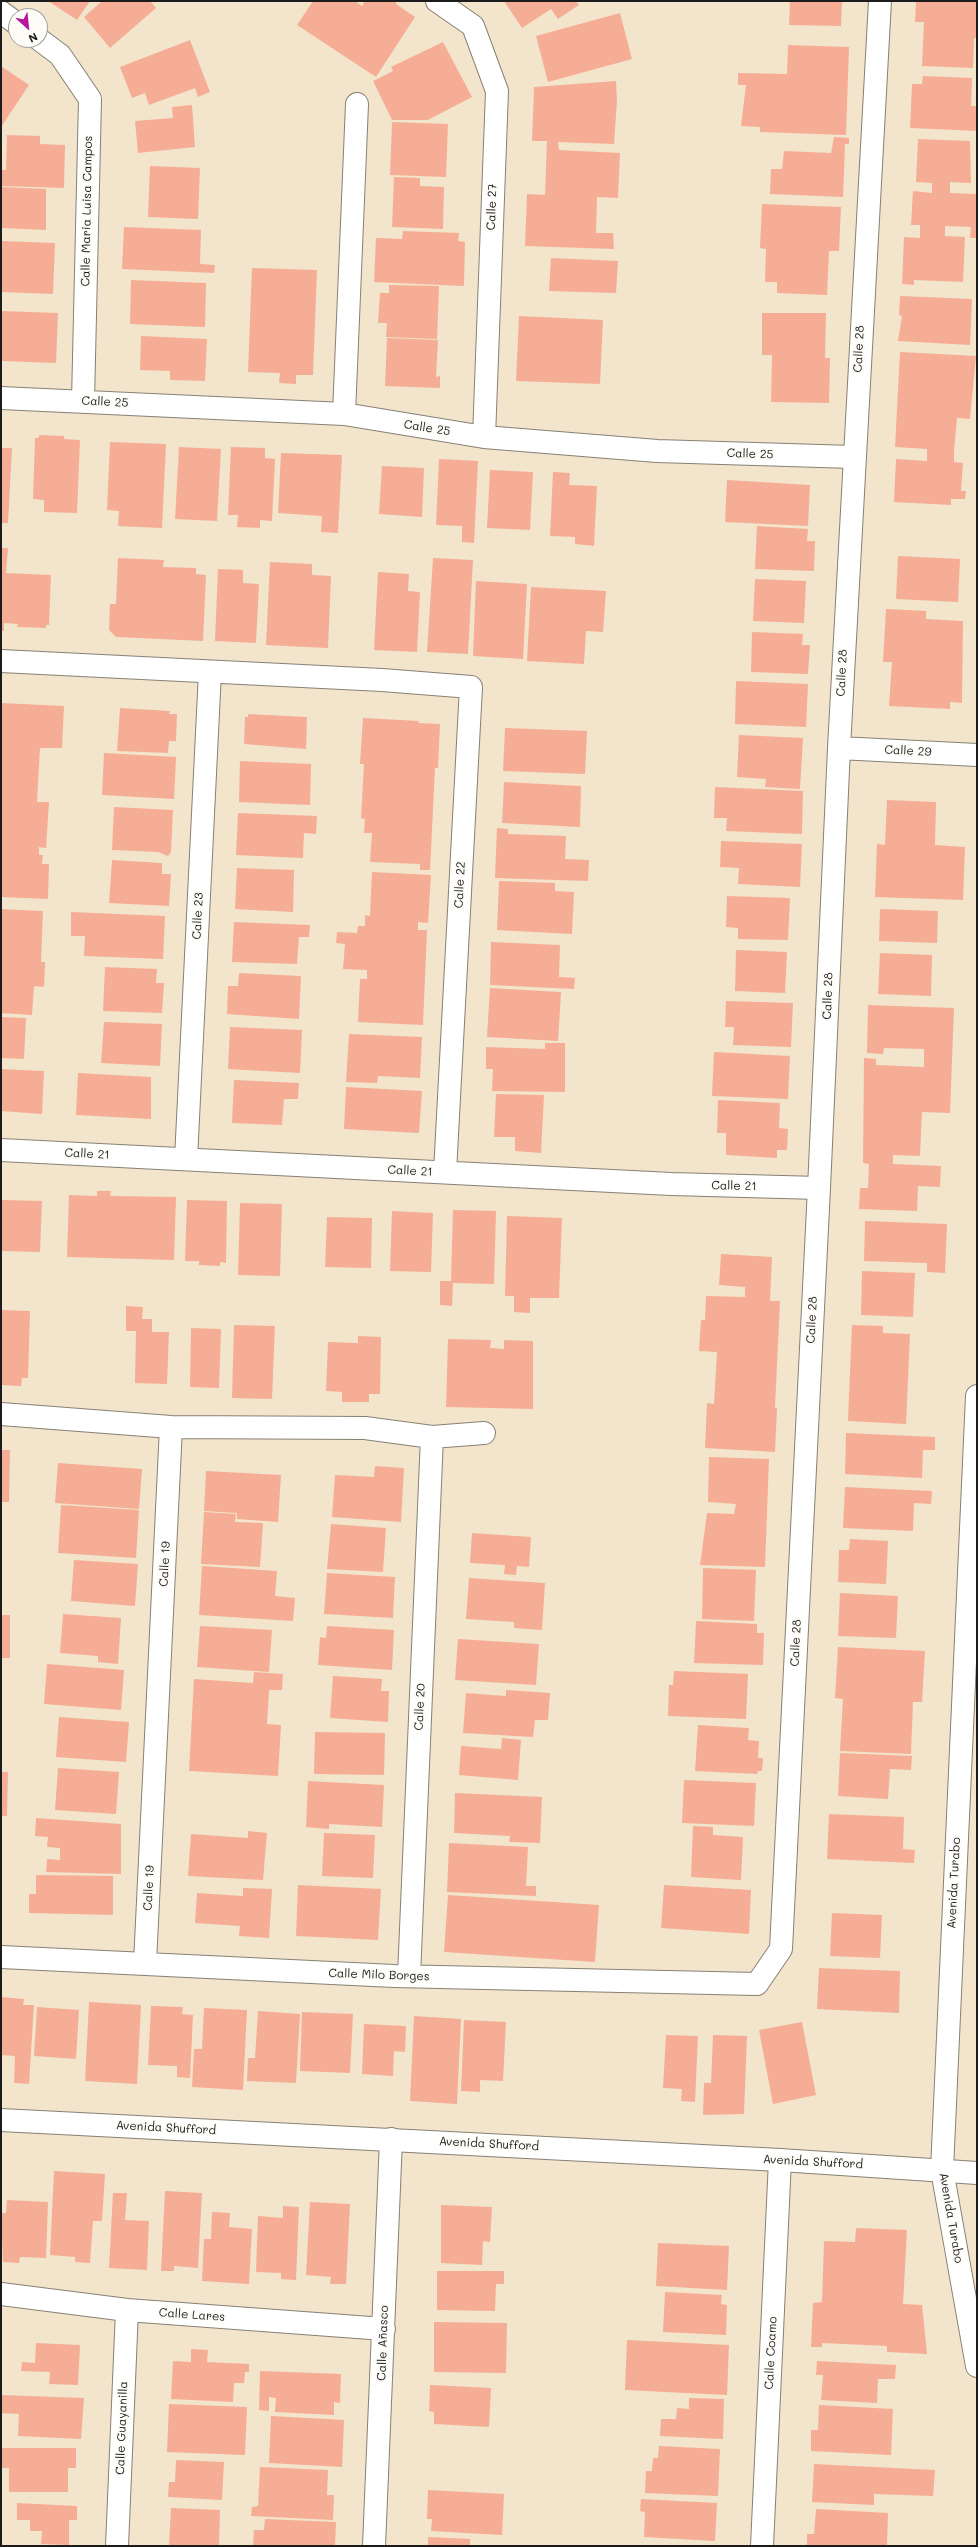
<!DOCTYPE html>
<html>
<head>
<meta charset="utf-8">
<style>
  body { margin:0 }
  #map { position:relative; width:978px; height:2547px; overflow:hidden; background:#f2e5cb; font-family:Mali,sans-serif }
  canvas { display:block }
  .frame { position:absolute; inset:0; border:2px solid #1c1c1c; pointer-events:none }
  .north { position:absolute; left:8px; top:8px; width:40px; height:40px; box-sizing:border-box; background:#fdfcf7; border:1px solid #a3a29f; border-radius:50%; rotate:153deg; font-size:11px; font-weight:700; line-height:16px; text-align:center; color:#1c1c1c }
  .north::after { content:''; display:block; margin:auto; width:14px; height:18px; background:#b5179e; clip-path:polygon(50% 0,100% 100%,50% 72%,0 100%) }
</style>
</head>
<body>
<div id="map">
<canvas width="978" height="2547"></canvas>
<div class="frame"></div>
<div class="north">N</div>
</div>
<script>
const ctx = document.querySelector('canvas').getContext('2d');
ctx.lineJoin = 'round';
function fill(path, color) { ctx.fillStyle = color; ctx.fill(path, 'evenodd'); }
const toPath = rows => new Path2D(rows.map(r => 'M' + r).join(''));
function strokePath(path, color, width, dash) { ctx.strokeStyle = color; ctx.lineWidth = width; ctx.lineCap = dash ? 'butt' : 'round'; ctx.setLineDash(dash || []); ctx.stroke(path); }
function label(font, color, halo, rows, align = 'center') {
  ctx.font = font + ' Mali,sans-serif'; ctx.lineWidth = 4; ctx.setLineDash([]); ctx.textBaseline = 'middle'; ctx.strokeStyle = halo; ctx.fillStyle = color; for (const [text, x, y, turn = 0] of rows) {
    ctx.save(); ctx.translate(x, y); ctx.rotate((+turn || 0) * Math.PI / 180); ctx.textAlign = isNaN(turn) ? turn : align; if (halo) ctx.strokeText(text, 0, 0); ctx.fillText(text, 0, 0); ctx.restore();
  }
}
const building = toPath([
  [48,1,90,1,77,20],
  [102,1,150,1,156,8,110,48,84,17],
  [313,1,355,1,362,6,365,1,396,1,396,4,415,17,376,77,297,25],
  [504,1,576,1,579,5,558,19,551,9,522,28],
  [790,1,842,1,841,26,789,25],
  [916,1,977,1,977,38,974,38,973,68,922,66,924,22,915,22],
  [620,13,632,59,548,82,536,36],
  [190,40,210,92,198,97,195,88,149,105,145,93,132,98,120,67],
  [443,42,472,97,428,120,392,120,373,81,393,71,391,67],
  [788,45,849,47,846,135,760,132,760,127,741,126,746,85,738,85,738,73,787,74],
  [1,66,29,85,1,127],
  [923,76,972,78,971,106,977,106,977,131,910,128,912,84,922,84],
  [616,81,617,101,614,144,558,142,559,150,620,153,618,198,597,197,596,233,613,233,614,249,525,246,527,194,545,195,547,141,532,141,534,87],
  [192,105,195,147,138,153,135,121,173,118,172,107],
  [392,122,448,124,446,177,390,175],
  [7,135,40,136,40,144,65,145,64,188,1,186,1,170,6,170],
  [834,137,849,138,849,144,845,144,843,197,770,194,771,169,782,169,784,151,831,153],
  [918,139,970,141,971,183,950,182,950,193,977,194,977,238,970,238,971,227,945,226,945,236,965,237,963,282,914,280,914,285,902,284,904,237,920,238,920,225,911,225,913,191,932,193,932,183,916,182],
  [150,166,200,168,198,219,148,217],
  [394,177,420,178,420,186,444,187,443,229,392,227],
  [1,187,46,189,46,230,1,228],
  [762,204,841,207,839,251,829,251,827,295,777,293,777,282,765,282,766,249,760,248],
  [124,227,201,230,200,264,215,265,214,273,122,269],
  [403,231,459,233,458,241,465,242,464,286,374,282,376,238,402,239],
  [1,241,55,243,53,294,1,292],
  [551,258,618,261,616,293,549,291],
  [252,268,317,270,313,375,296,375,296,384,279,383,280,373,248,372],
  [131,280,206,283,205,327,130,324],
  [389,285,439,286,437,339,386,337,387,323,378,323,380,293,389,293],
  [900,296,972,299,970,345,898,341,902,316,899,315],
  [1,311,58,313,56,363,1,361],
  [762,313,826,313,825,358,830,358,829,403,771,402,772,355,762,355],
  [519,316,603,320,600,384,516,381],
  [141,336,207,339,205,381,170,380,170,371,140,370],
  [387,338,438,340,436,377,440,376,440,388,385,386],
  [900,352,976,356,970,419,957,418,954,451,954,462,963,463,961,491,966,491,965,499,951,499,951,505,894,502,896,459,927,461,927,449,895,447],
  [39,435,64,436,64,439,80,440,77,513,44,512,44,500,33,499,35,438,39,438],
  [110,442,166,444,162,528,118,526,119,511,107,510],
  [179,447,221,449,217,521,175,519],
  [231,447,265,448,265,458,275,459,272,521,260,520,260,528,237,527,238,515,228,515],
  [1,448,12,448,8,523,1,523],
  [281,453,342,455,338,533,321,532,322,516,278,513],
  [439,459,478,461,474,543,462,542,462,526,436,525],
  [382,466,424,468,422,517,379,514],
  [490,470,533,472,530,530,487,528],
  [553,472,570,473,569,485,597,486,594,546,575,544,575,537,550,536],
  [727,480,810,485,808,526,725,522],
  [757,526,808,529,807,541,815,541,814,571,755,569],
  [1,548,8,548,6,573,51,575,49,625,46,625,46,628,17,627,18,624,4,623,4,631,1,631],
  [898,556,960,559,958,602,896,599],
  [118,558,164,560,163,567,196,568,196,574,206,575,203,641,116,637,109,630,110,604,116,604],
  [433,558,473,560,468,654,427,652],
  [270,562,312,564,312,575,331,576,328,648,266,645],
  [218,569,243,570,243,583,259,584,256,643,215,641],
  [378,572,409,574,408,591,420,592,417,652,374,650],
  [755,579,806,581,804,623,753,621],
  [476,581,527,584,523,659,473,656],
  [531,587,606,591,603,632,586,631,584,664,527,661],
  [886,609,926,611,926,619,963,621,962,703,950,702,950,709,889,706,892,662,883,662],
  [752,632,803,634,802,645,810,645,808,674,751,672],
  [736,681,808,684,806,727,735,724],
  [1,703,64,706,62,748,40,748,37,802,49,802,46,848,39,847,39,855,43,855,42,864,49,864,48,899,1,897],
  [120,708,170,711,169,714,177,714,176,741,169,741,168,753,117,751],
  [248,714,307,717,306,749,244,744,245,717,248,717],
  [363,718,419,721,418,723,440,724,438,768,435,768,430,870,420,870,420,864,370,862,372,833,364,833,365,819,361,818,364,764,360,764],
  [505,728,587,731,585,774,503,771],
  [739,735,803,738,800,789,765,787,766,779,737,777],
  [104,753,176,757,174,799,102,795],
  [240,761,311,764,310,805,239,802],
  [504,782,581,786,580,827,502,823],
  [715,787,803,791,802,834,726,831,727,818,714,818],
  [887,800,936,802,935,845,965,847,963,900,875,897,877,844,885,845],
  [114,807,173,810,171,852,168,856,158,852,112,850],
  [238,813,317,816,316,834,304,833,303,858,236,855],
  [497,828,508,829,508,834,566,836,565,859,589,860,588,881,495,878],
  [721,841,802,844,800,887,738,884,739,868,720,867],
  [112,860,162,863,162,874,171,874,169,906,109,903],
  [237,868,294,870,293,912,235,909],
  [372,872,431,875,428,923,418,922,418,930,427,930,423,1025,358,1022,360,979,367,979,367,970,343,969,345,944,336,943,337,932,357,933,358,926,365,926,365,915,370,916],
  [499,881,555,883,555,891,574,892,572,934,497,930],
  [727,896,790,898,788,940,738,939,738,928,726,927],
  [1,909,43,911,41,962,45,962,44,987,34,986,32,1015,1,1013],
  [880,909,938,911,937,943,879,941],
  [71,912,165,916,163,959,84,956,85,936,71,936],
  [234,922,310,925,309,937,299,937,297,964,232,962],
  [491,942,560,945,559,977,575,978,574,989,490,985],
  [736,950,787,952,785,993,735,991],
  [880,953,932,955,931,996,878,994],
  [105,967,157,969,156,983,164,983,162,1013,103,1011],
  [239,973,301,976,299,1019,227,1014,228,986,238,986],
  [490,988,561,992,558,1041,487,1037],
  [726,1001,793,1003,791,1047,733,1045,734,1027,725,1027],
  [868,1005,954,1008,950,1113,922,1112,920,1156,893,1155,893,1164,941,1166,940,1187,918,1186,917,1211,859,1209,860,1188,868,1188,869,1164,863,1163,864,1058,876,1059,876,1065,924,1067,924,1049,884,1048,883,1054,867,1053],
  [1,1017,26,1018,24,1059,1,1058],
  [104,1022,162,1024,160,1066,101,1063],
  [230,1027,302,1030,300,1073,228,1069],
  [349,1034,422,1037,420,1078,378,1076,377,1083,346,1082],
  [545,1043,565,1043,565,1092,492,1091,493,1069,486,1069,486,1047,545,1049],
  [714,1052,790,1056,788,1099,712,1096],
  [1,1069,44,1071,42,1114,1,1111],
  [78,1073,151,1077,151,1119,76,1115],
  [234,1080,299,1083,298,1099,284,1099,282,1125,232,1123],
  [346,1087,422,1091,419,1133,344,1129],
  [496,1094,544,1095,541,1153,515,1151,515,1137,494,1137],
  [718,1100,780,1103,779,1128,788,1129,787,1150,777,1150,777,1158,726,1155,726,1133,717,1133],
  [97,1191,111,1191,110,1196,176,1197,174,1260,67,1257,69,1195,97,1196],
  [1,1200,42,1201,40,1252,1,1251],
  [187,1200,227,1201,226,1263,220,1262,220,1266,199,1265,199,1261,185,1261],
  [240,1203,282,1204,280,1276,238,1275],
  [453,1210,496,1211,494,1284,453,1283,452,1306,440,1305,440,1281,451,1281],
  [392,1211,433,1213,431,1272,390,1271],
  [507,1216,562,1218,559,1298,530,1298,530,1313,514,1312,514,1296,505,1296],
  [327,1217,372,1218,371,1268,325,1267],
  [865,1221,947,1224,945,1273,927,1272,927,1263,864,1261],
  [721,1254,772,1257,770,1301,780,1301,775,1408,777,1408,775,1452,705,1448,707,1403,714,1404,717,1352,699,1351,701,1320,705,1320,706,1296,745,1297,745,1287,719,1285],
  [862,1271,915,1273,913,1317,861,1315],
  [126,1306,143,1307,142,1319,152,1319,152,1332,169,1332,167,1384,135,1383,136,1331,126,1331],
  [1,1310,30,1311,28,1378,22,1378,21,1386,1,1385],
  [234,1325,275,1326,272,1399,232,1398],
  [852,1325,883,1326,883,1333,910,1334,906,1424,848,1421],
  [191,1328,221,1329,219,1388,190,1387],
  [358,1336,381,1337,380,1394,369,1394,369,1402,342,1402,342,1392,326,1391,328,1342,358,1343],
  [448,1339,491,1340,490,1348,504,1349,504,1340,533,1341,533,1409,446,1407],
  [846,1433,935,1437,935,1450,923,1450,922,1478,845,1474],
  [1,1450,10,1450,9,1502,1,1502],
  [709,1457,769,1459,765,1567,700,1565,707,1513,734,1514,736,1504,708,1502],
  [58,1463,142,1469,139,1509,55,1503],
  [375,1466,404,1468,401,1522,332,1517,335,1475,374,1477],
  [206,1471,281,1475,278,1522,237,1519,237,1513,204,1511],
  [845,1487,932,1491,931,1504,914,1503,913,1531,843,1528],
  [61,1505,139,1510,136,1558,58,1553],
  [204,1512,236,1514,235,1522,263,1523,260,1567,201,1564],
  [331,1524,386,1528,383,1572,327,1569],
  [472,1533,531,1537,529,1567,517,1566,516,1575,504,1574,505,1565,470,1563],
  [850,1539,888,1541,886,1584,838,1582,839,1550,849,1550],
  [74,1560,138,1564,135,1606,71,1601],
  [202,1566,277,1571,275,1596,295,1598,293,1621,199,1615],
  [703,1568,756,1570,754,1621,702,1619],
  [327,1573,395,1577,393,1618,324,1614],
  [469,1578,545,1583,542,1630,514,1628,514,1622,466,1619],
  [840,1593,898,1596,896,1638,838,1636],
  [63,1614,121,1618,118,1664,98,1662,98,1656,60,1653],
  [1,1615,10,1615,10,1658,1,1658],
  [696,1621,757,1624,757,1633,764,1633,763,1665,694,1663],
  [200,1626,272,1630,269,1672,197,1667],
  [327,1626,394,1630,392,1670,318,1665,320,1637,326,1638],
  [458,1639,539,1644,536,1685,455,1680],
  [838,1647,925,1651,922,1702,913,1702,911,1754,840,1751,843,1699,835,1698],
  [47,1664,124,1670,121,1710,44,1704],
  [674,1671,748,1674,746,1719,668,1716,669,1685,673,1685],
  [254,1672,283,1674,282,1690,269,1690,267,1724,281,1725,278,1776,189,1771,194,1679,253,1683],
  [333,1676,382,1679,381,1691,389,1691,388,1722,330,1718],
  [506,1690,550,1693,548,1720,535,1720,533,1737,463,1733,466,1693,506,1696],
  [59,1717,129,1722,126,1762,56,1757],
  [698,1725,749,1728,748,1740,759,1741,758,1758,763,1758,762,1771,758,1771,757,1774,695,1771],
  [315,1732,385,1733,384,1775,314,1774],
  [502,1738,521,1740,518,1780,459,1775,461,1746,501,1749],
  [840,1753,912,1756,911,1770,890,1769,888,1799,838,1796],
  [58,1768,119,1772,116,1814,55,1810],
  [1,1772,8,1772,7,1816,1,1816],
  [684,1780,756,1783,754,1826,682,1823],
  [308,1781,384,1785,382,1827,329,1824,329,1829,306,1827],
  [455,1793,542,1797,540,1843,509,1842,510,1836,454,1833],
  [829,1814,904,1817,903,1849,915,1850,914,1863,827,1859],
  [36,1818,121,1824,121,1874,46,1872,47,1859,60,1860,60,1848,47,1847,48,1837,35,1836],
  [693,1826,713,1827,713,1835,743,1837,741,1880,691,1877],
  [248,1831,267,1833,263,1880,188,1876,191,1834,248,1838],
  [324,1833,375,1835,373,1878,322,1876],
  [449,1843,528,1847,526,1886,536,1886,536,1896,447,1892],
  [36,1875,113,1876,113,1915,29,1913,29,1894,36,1894],
  [298,1885,381,1889,378,1940,296,1936],
  [664,1885,751,1890,749,1934,661,1928],
  [243,1888,272,1889,269,1938,239,1936,240,1926,195,1923,197,1893,243,1896],
  [448,1895,599,1905,595,1962,444,1952],
  [832,1913,882,1915,880,1958,830,1956],
  [819,1968,900,1971,899,2013,817,2009],
  [1,1997,24,1999,23,2005,34,2005,29,2084,14,2083,15,2056,1,2055],
  [89,2002,141,2005,137,2084,85,2081],
  [151,2006,183,2007,182,2014,193,2015,190,2078,177,2077,177,2066,148,2065],
  [37,2007,79,2010,76,2059,34,2056],
  [204,2008,247,2010,243,2090,192,2087,194,2049,202,2049],
  [258,2011,300,2014,296,2083,247,2081,248,2058,255,2058],
  [302,2012,353,2014,350,2073,300,2071],
  [414,2016,461,2019,457,2104,410,2101],
  [464,2020,506,2022,503,2081,480,2080,480,2092,461,2091],
  [802,2022,816,2095,773,2104,759,2030],
  [364,2024,406,2026,405,2052,394,2051,393,2076,362,2074],
  [666,2035,698,2036,695,2102,681,2101,682,2089,663,2088],
  [713,2035,747,2036,744,2114,703,2115,704,2083,711,2083],
  [54,2171,105,2174,102,2221,93,2221,90,2263,75,2262,75,2257,50,2255],
  [165,2191,202,2193,198,2268,174,2266,174,2271,161,2271],
  [113,2193,127,2193,125,2220,149,2221,147,2270,109,2268],
  [7,2200,48,2202,46,2258,20,2257,19,2263,3,2262,1,2213,6,2213],
  [310,2202,350,2204,346,2284,330,2284,331,2277,306,2275],
  [441,2205,492,2207,490,2242,483,2241,482,2265,441,2263],
  [283,2206,299,2207,296,2280,281,2279,281,2273,256,2272,258,2216,283,2218],
  [212,2212,230,2213,229,2227,252,2229,249,2284,202,2281,204,2239,211,2239],
  [856,2228,907,2230,903,2304,922,2305,927,2354,887,2352,887,2346,822,2343,822,2347,811,2347,813,2303,822,2302,824,2241,855,2242],
  [658,2243,729,2246,727,2290,656,2286],
  [437,2271,504,2271,504,2284,496,2284,495,2311,437,2310],
  [665,2292,722,2295,721,2304,727,2305,726,2335,663,2332],
  [434,2322,507,2323,506,2373,434,2372],
  [627,2340,729,2345,727,2395,625,2390],
  [36,2343,80,2345,78,2385,49,2384,50,2372,21,2371,22,2362,35,2363],
  [191,2349,208,2350,207,2362,249,2364,249,2372,245,2372,244,2383,234,2383,233,2402,171,2399,173,2361,191,2362],
  [817,2361,896,2365,895,2379,878,2379,877,2403,821,2400,823,2375,816,2375],
  [260,2371,341,2374,340,2403,334,2402,334,2415,275,2412,276,2398,269,2397,269,2411,259,2410],
  [430,2385,491,2388,489,2427,434,2424,434,2412,429,2411],
  [1,2395,84,2398,81,2439,18,2436,19,2414,1,2413],
  [689,2398,724,2399,723,2439,660,2436,661,2419,676,2419,677,2408,689,2409],
  [169,2404,247,2407,245,2455,167,2452],
  [819,2405,893,2409,891,2455,811,2451,811,2430,818,2430],
  [271,2416,344,2420,342,2467,269,2463],
  [659,2446,720,2449,718,2496,645,2493,646,2471,652,2471,653,2458,658,2458],
  [1,2448,76,2448,76,2468,68,2468,68,2492,9,2492,9,2468,1,2468],
  [176,2460,224,2462,222,2500,168,2497,169,2482,175,2482],
  [814,2464,935,2470,933,2496,874,2494,874,2505,812,2502],
  [260,2467,328,2470,327,2495,334,2495,333,2520,251,2516,252,2507,258,2506],
  [428,2490,504,2494,502,2535,431,2531,432,2519,427,2519],
  [641,2499,717,2503,715,2541,644,2537,645,2512,640,2511],
  [17,2503,77,2506,77,2520,69,2520,69,2545,41,2544,42,2531,30,2531,30,2520,17,2520],
  [171,2508,220,2510,219,2546,169,2546],
  [816,2509,888,2513,887,2546,807,2546,807,2534,814,2534],
  [265,2519,336,2522,335,2546,253,2546,254,2530,264,2530],
  [428,2537,470,2539,470,2546,428,2546]
]);
const minor = toPath([
  [437,1,473,26,497,91,484,437],
  [1,12,16,23],
  [40,40,60,55,90,99,83,401],
  [1,398,344,414,484,437,657,451,853,457],
  [344,414,357,104],
  [1,661,382,680,471,687,445,1172],
  [839,748,977,755],
  [1,1150,671,1184,819,1188],
  [186,1159,210,672],
  [1,1414,171,1427,365,1428,432,1437,484,1433],
  [1,1957,394,1976,757,1984,781,1949,819,1188,839,748,880,1],
  [145,1963,171,1427],
  [409,1976,432,1437],
  [1,2294,127,2310,384,2329],
  [117,2546,127,2310],
  [374,2546,391,2139],
  [762,2546,780,2160]
]);
const tertiary = toPath([
  [977,1396,942,2170,977,2366],
  [1,2120,780,2160,977,2173]
]);
const streetNames = [
  ["Calle 27",492,207,-88],
  ["Calle Maria Luisa Campos",87,211,-89],
  ["Calle 28",859,349,-87],
  ["Calle 25",105,402,3],
  ["Calle 25",427,428,9],
  ["Calle 25",750,454,2],
  ["Calle 28",842,673,-87],
  ["Calle 29",908,751,3],
  ["Calle 22",460,885,-87],
  ["Calle 23",198,916,-87],
  ["Calle 28",828,996,-88],
  ["Calle 21",87,1154,3],
  ["Calle 21",410,1171,3],
  ["Calle 21",734,1186,1],
  ["Calle 28",812,1320,-87],
  ["Calle 19",165,1564,-87],
  ["Calle 28",796,1643,-87],
  ["Calle 20",420,1707,-87],
  ["Avenida Turabo",954,1883,-87],
  ["Calle 19",149,1888,-87],
  ["Calle Milo Borges",379,1975,2],
  ["Avenida Shufford",166,2128,3],
  ["Avenida Shufford",489,2144,3],
  ["Avenida Shufford",813,2162,3],
  ["Avenida Turabo",951,2218,80],
  ["Calle Lares",192,2315,4],
  ["Calle Añasco",383,2343,-88],
  ["Calle Coamo",771,2353,-87],
  ["Calle Guayanilla",122,2428,-88]
];
fill(building, '#f6ad96');
strokePath(minor, '#878074', 24);
strokePath(tertiary, '#878074', 24);
strokePath(minor, '#fff', 22);
strokePath(tertiary, '#fff', 22);
label('12px', '#1c1c1c', '#fdfcf7', streetNames);
</script>
</body>
</html>
